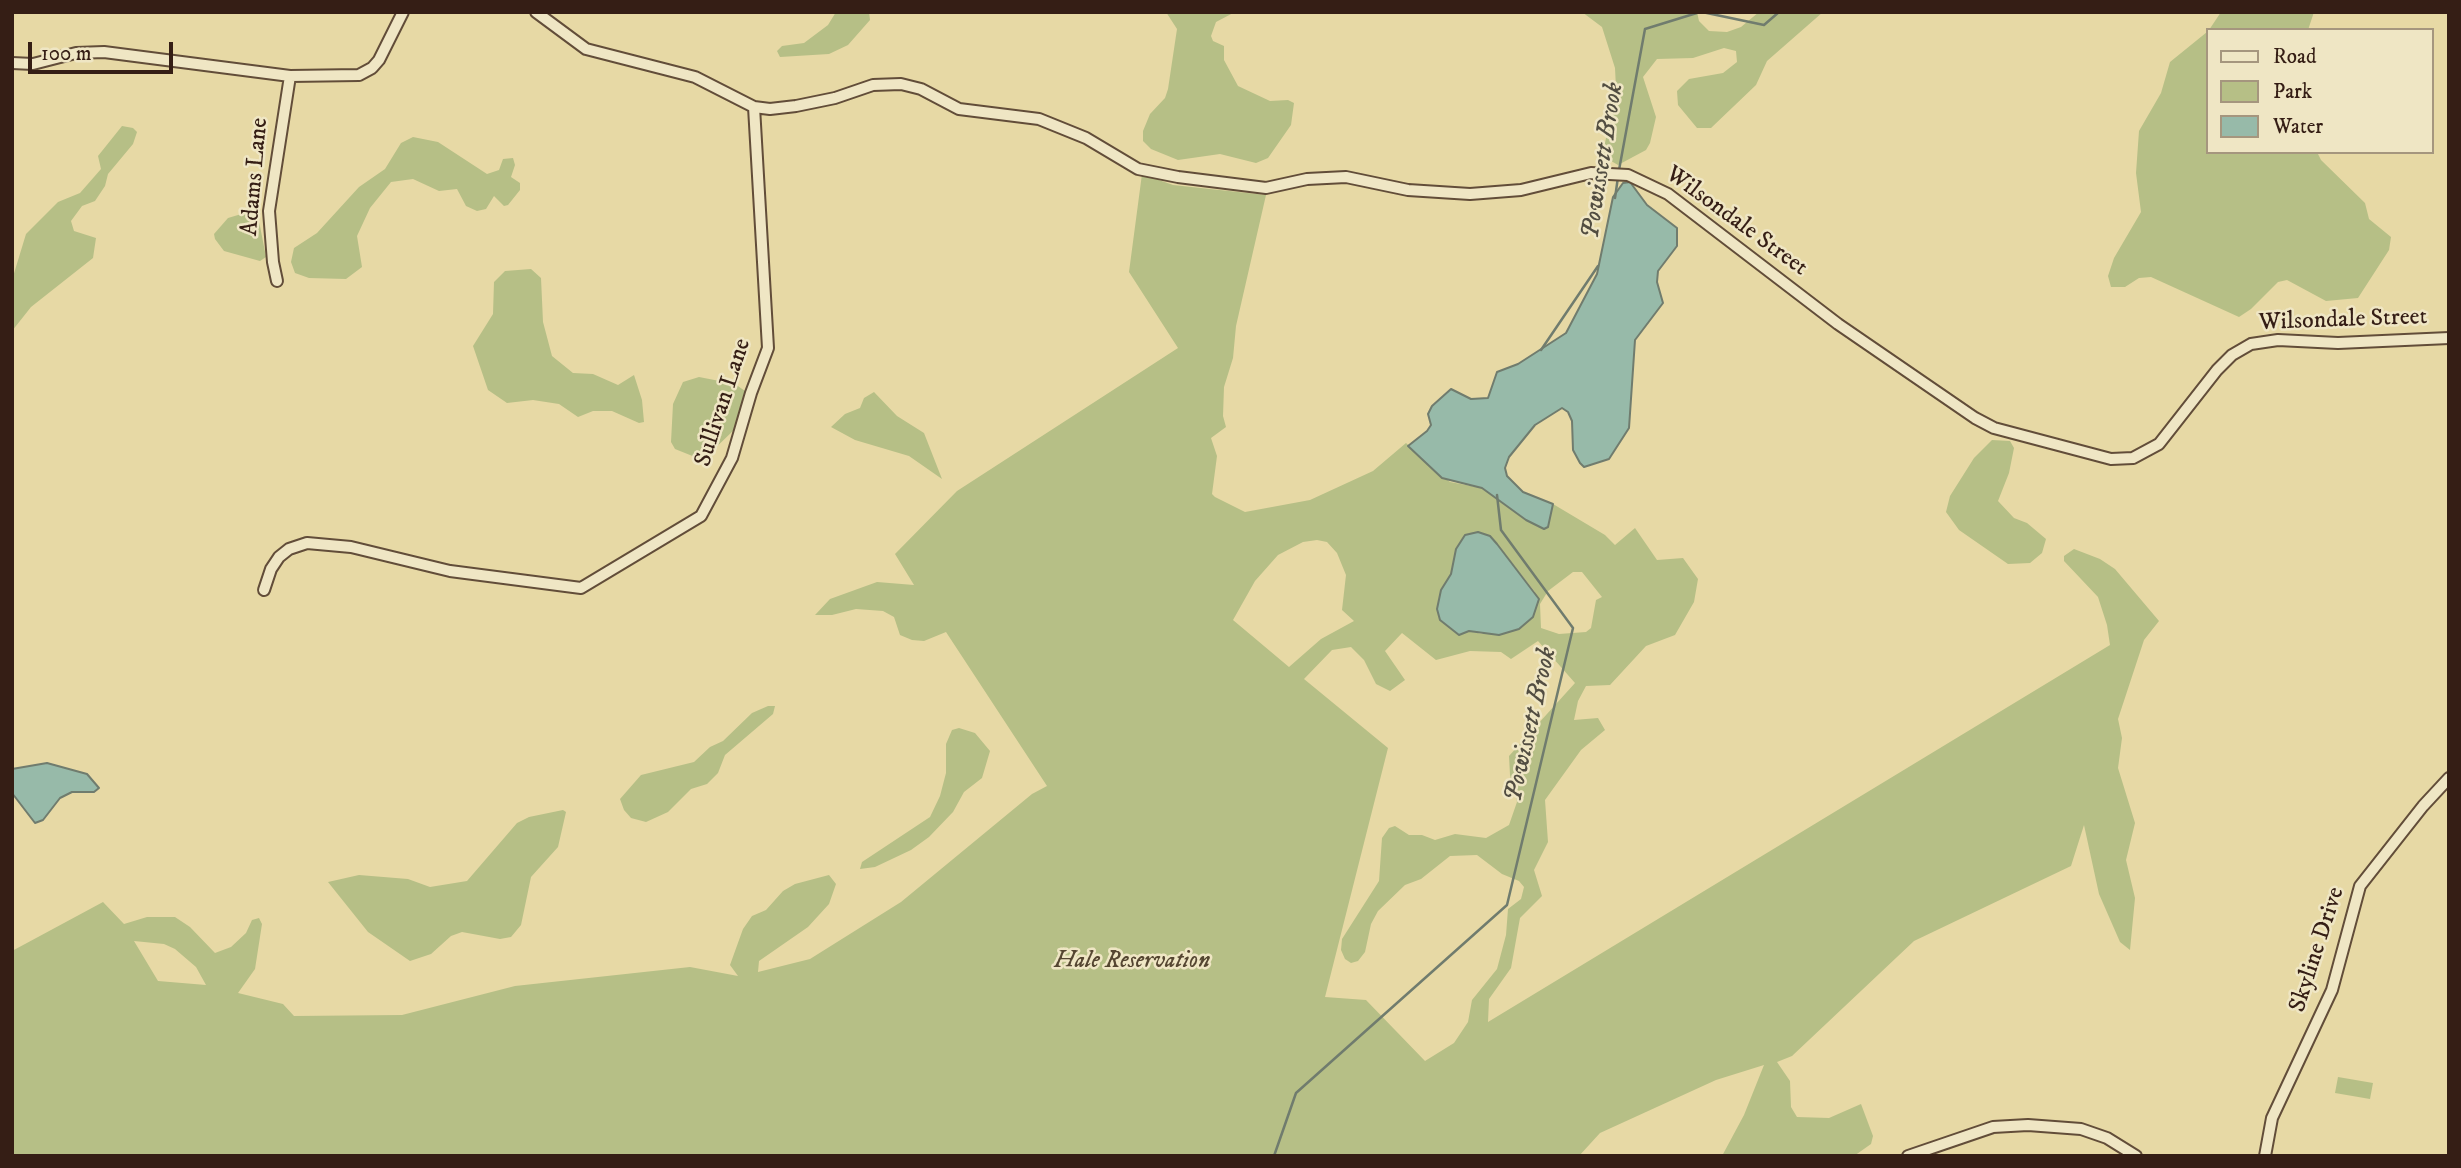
<!DOCTYPE html>
<html>
<head>
<meta charset="utf-8">
<style>
  body { margin:0 }
  #map { position:relative; width:2461px; height:1168px; overflow:hidden; background:#e7d9a5; font-family:"IM FELL DW Pica",serif }
  canvas { display:block }
  .frame { position:absolute; inset:0; border:14px solid #351e15; pointer-events:none }
  .legend { position:absolute; left:2206px; top:28px; width:228px; height:126px; box-sizing:border-box; background:#efe6c4; border:2px solid #a5967e; margin:0; padding:9px 12px; list-style:none; font-size:21px; color:#351e15 }
  .legend li { display:flex; align-items:center; gap:14px; height:35px }
  .legend b { width:35px; border:2px solid #a5967e }
  .scale { position:absolute; left:28px; top:42px; width:145px; height:32px; box-sizing:border-box; border:4px solid #351e15; border-top:0; padding-left:9px; font-size:21px; line-height:24px; white-space:nowrap; color:#351e15; -webkit-text-stroke:5px #efe6c4; paint-order:stroke }
</style>
</head>
<body>
<div id="map">
<canvas width="2461" height="1168"></canvas>
<div class="frame"></div>
<ul class="legend">
<li><b style="height:9px;background:#efe6c4"></b>Road</li>
<li><b style="height:19px;background:#b6bf86"></b>Park</li>
<li><b style="height:19px;background:#97baa9"></b>Water</li>
</ul>
<div class="scale">100 m</div>
</div>
<script>
const ctx = document.querySelector('canvas').getContext('2d');
ctx.lineJoin = 'round';
function fill(path, color) { ctx.fillStyle = color; ctx.fill(path, 'evenodd'); }
const toPath = rows => new Path2D(rows.map(r => 'M' + r).join(''));
function strokePath(path, color, width, dash) { ctx.strokeStyle = color; ctx.lineWidth = width; ctx.lineCap = dash ? 'butt' : 'round'; ctx.setLineDash(dash || []); ctx.stroke(path); }
function label(font, color, halo, rows, align = 'center') {
  ctx.font = font + ' "IM FELL DW Pica",serif'; ctx.lineWidth = 5; ctx.setLineDash([]); ctx.textBaseline = 'middle'; ctx.strokeStyle = halo; ctx.fillStyle = color; for (const [text, x, y, turn = 0] of rows) {
    ctx.save(); ctx.translate(x, y); ctx.rotate((+turn || 0) * Math.PI / 180); ctx.textAlign = isNaN(turn) ? turn : align; if (halo) ctx.strokeText(text, 0, 0); ctx.fillText(text, 0, 0); ctx.restore();
  }
}
const green = toPath([
  [836,12,869,12,870,20,848,45,829,54,780,57,777,51,782,46,804,43,828,25],
  [1166,12,1235,12,1216,22,1211,36,1213,41,1224,46,1224,60,1238,86,1270,101,1288,100,1294,103,1291,125,1268,158,1256,163,1220,154,1178,160,1151,149,1143,141,1143,131,1150,114,1165,98,1168,89,1177,29],
  [1582,12,1697,12,1699,21,1709,31,1727,32,1741,27,1759,12,1823,12,1767,61,1756,85,1711,128,1697,128,1678,105,1677,91,1689,79,1723,73,1737,62,1736,51,1724,48,1693,58,1657,59,1643,77,1656,117,1650,143,1646,150,1618,165,1606,158,1603,153,1616,88,1615,68,1602,27],
  [2221,12,2314,12,2308,30,2209,30],
  [2207,32,2207,152,2317,152,2321,160,2365,203,2369,219,2391,237,2389,250,2358,298,2326,301,2287,280,2278,282,2251,309,2239,317,2151,277,2139,278,2125,287,2111,287,2108,276,2114,258,2141,212,2136,173,2139,131,2161,93,2170,62],
  [122,126,133,128,137,132,133,144,108,174,105,186,95,201,82,206,71,221,74,231,96,238,93,258,31,307,12,331,12,280,26,234,58,202,80,193,101,169,98,156],
  [413,137,438,142,487,174,499,170,503,159,513,158,515,165,511,177,520,183,520,190,508,205,504,206,494,196,486,209,477,211,466,206,457,189,439,191,413,179,391,182,370,208,357,236,362,267,346,279,309,278,295,273,291,262,294,248,317,233,359,187,385,169,401,143],
  [1142,174,1173,185,1266,195,1236,326,1233,358,1224,387,1223,416,1226,427,1211,438,1217,456,1212,494,1215,497,1245,512,1310,500,1373,471,1406,443,1450,482,1482,488,1538,527,1548,527,1553,504,1605,535,1615,545,1635,528,1657,560,1683,558,1698,579,1694,602,1675,635,1646,646,1610,685,1586,686,1578,701,1574,720,1598,718,1605,730,1581,750,1545,800,1548,842,1534,870,1542,896,1520,918,1511,968,1489,999,1488,1022,2110,645,2107,625,2098,597,2064,561,2064,556,2074,549,2100,559,2115,569,2159,621,2144,640,2118,719,2122,738,2118,768,2135,823,2126,860,2135,898,2130,950,2120,942,2099,894,2084,825,2071,866,1914,941,1792,1056,1777,1062,1790,1081,1791,1107,1797,1117,1829,1118,1861,1104,1873,1136,1871,1144,1854,1156,1722,1156,1744,1115,1764,1065,1716,1080,1600,1133,1579,1156,12,1156,12,951,103,902,124,924,147,917,175,917,190,927,215,953,231,947,246,933,252,920,259,918,262,924,255,969,238,993,283,1004,294,1016,402,1015,515,986,690,967,738,976,730,965,743,929,752,916,766,910,783,891,795,884,829,875,836,884,829,904,808,927,759,961,758,972,810,959,901,902,1032,794,1047,786,946,632,924,641,912,640,900,635,894,617,883,611,856,609,832,615,815,615,830,599,877,582,914,585,895,554,957,491,1178,348,1129,272],
  [1478,532,1497,544,1535,592,1482,634,1469,631,1441,590,1451,574,1456,549,1465,535],
  [1317,540,1327,542,1337,553,1346,575,1342,610,1354,621,1321,639,1289,667,1233,620,1255,581,1278,555,1303,542],
  [1573,572,1582,572,1602,597,1596,600,1591,628,1586,632,1559,634,1541,628,1540,604,1548,591],
  [1402,633,1436,660,1470,651,1501,652,1511,659,1538,641,1575,683,1509,756,1510,775,1517,802,1509,825,1486,838,1455,834,1435,840,1422,835,1409,835,1395,826,1389,828,1382,838,1379,881,1342,939,1341,950,1345,959,1351,963,1358,961,1365,952,1371,924,1378,911,1405,885,1421,879,1450,856,1477,855,1502,874,1519,881,1524,887,1521,899,1508,909,1506,935,1497,969,1472,1000,1468,1022,1454,1043,1425,1061,1366,1000,1325,997,1388,748,1304,679,1332,650,1351,647,1364,660,1376,684,1390,691,1405,680,1385,651],
  [134,941,164,944,175,949,196,967,206,985,158,981],
  [248,212,259,221,266,257,260,261,224,251,215,239,214,234,228,218],
  [531,269,541,278,543,322,552,356,573,373,593,374,618,385,634,375,642,400,644,422,639,423,612,411,593,411,578,417,559,404,533,400,507,403,488,390,473,346,493,314,494,282,505,271],
  [699,377,735,384,745,391,736,428,707,456,700,459,675,449,671,442,673,404,683,382],
  [874,392,897,416,924,433,942,479,909,456,855,440,831,427,845,414,860,408,864,398],
  [1992,440,2010,441,2014,448,2009,473,1998,501,2014,518,2027,523,2046,539,2042,553,2030,563,2008,564,1959,530,1946,512,1950,496,1974,458],
  [768,706,775,706,773,714,725,755,718,773,707,784,691,789,668,812,646,822,631,818,624,810,620,799,641,775,694,762,710,747,723,741,752,713],
  [959,728,975,733,990,751,982,778,964,792,953,812,929,837,911,850,875,867,860,869,862,862,930,817,940,796,946,773,946,744,952,730],
  [563,810,566,812,558,847,531,877,521,925,511,937,500,939,462,932,451,936,431,954,410,961,368,932,328,882,359,875,408,879,430,887,467,881,517,823,529,817],
  [2338,1077,2373,1083,2370,1099,2335,1093]
]);
const water = toPath([
  [1630,182,1647,205,1677,228,1677,246,1658,271,1657,282,1663,303,1635,340,1629,428,1609,459,1584,467,1580,463,1573,450,1572,421,1568,412,1562,408,1535,425,1509,457,1505,468,1507,476,1523,492,1553,504,1548,527,1544,529,1526,520,1482,488,1442,478,1408,446,1427,431,1431,425,1428,414,1432,406,1451,389,1471,399,1488,398,1497,372,1518,364,1566,333,1597,274,1613,197,1623,183,1630,182],
  [1478,532,1490,536,1497,544,1539,599,1533,617,1519,629,1499,635,1469,631,1459,635,1440,620,1437,609,1441,590,1451,574,1456,549,1465,535,1478,532],
  [47,763,87,774,99,788,94,792,72,792,60,798,43,820,35,823,12,793,12,769,47,763]
]);
const stream = toPath([
  [1702,12,1764,25,1779,12],
  [1619,170,1645,29,1700,12],
  [1615,198,1618,177],
  [1541,350,1598,266],
  [1274,1156,1296,1093,1507,905,1573,628,1501,530,1497,495]
]);
const minor = toPath([
  [536,12,586,49,695,77,754,107,770,109,796,106,835,98,873,85,901,84,921,89,959,109,1039,119,1086,138,1138,169,1178,177,1266,188,1307,179,1346,177,1408,190,1470,194,1521,190,1591,173,1628,175,1668,194,1838,324,1975,418,1994,428,2111,459,2133,458,2159,444,2217,370,2232,355,2251,344,2278,340,2338,343,2449,338],
  [12,63,33,64,76,53,104,52,290,76,359,75,372,68,379,60,403,12],
  [277,281,273,262,269,211,290,76],
  [264,590,271,569,279,557,289,549,307,543,351,547,450,571,581,588,701,516,732,458,751,393,768,348,754,107],
  [1908,1156,1993,1127,2028,1125,2081,1129,2107,1138,2136,1156],
  [2265,1156,2272,1118,2332,990,2360,886,2423,806,2449,778]
]);
const streetNames = [
  ["Adams Lane",256,177,-85],
  ["Wilsondale Street",1736,222,36],
  ["Wilsondale Street",2343,321,-2],
  ["Sullivan Lane",724,403,-72],
  ["Skyline Drive",2318,950,-72]
];
const parkNames = [
  ["Hale Reservation",1132,962]
];
const waterNames = [
  ["Powissett Brook",1604,161,-81],
  ["Powissett Brook",1532,725,-77]
];
fill(green, '#b6bf86');
fill(water, '#97baa9');
strokePath(water, '#707c6e', 2);
strokePath(stream, '#707c6e', 2.5);
strokePath(minor, '#624d39', 14);
strokePath(minor, '#efe6c4', 10);
label('24px', '#351e15', '#efe6c4', streetNames);
label('italic 24px', '#554631', '#efe6c4', parkNames);
label('italic 26px', '#524d41', '#efe6c4', waterNames);
</script>
</body>
</html>
